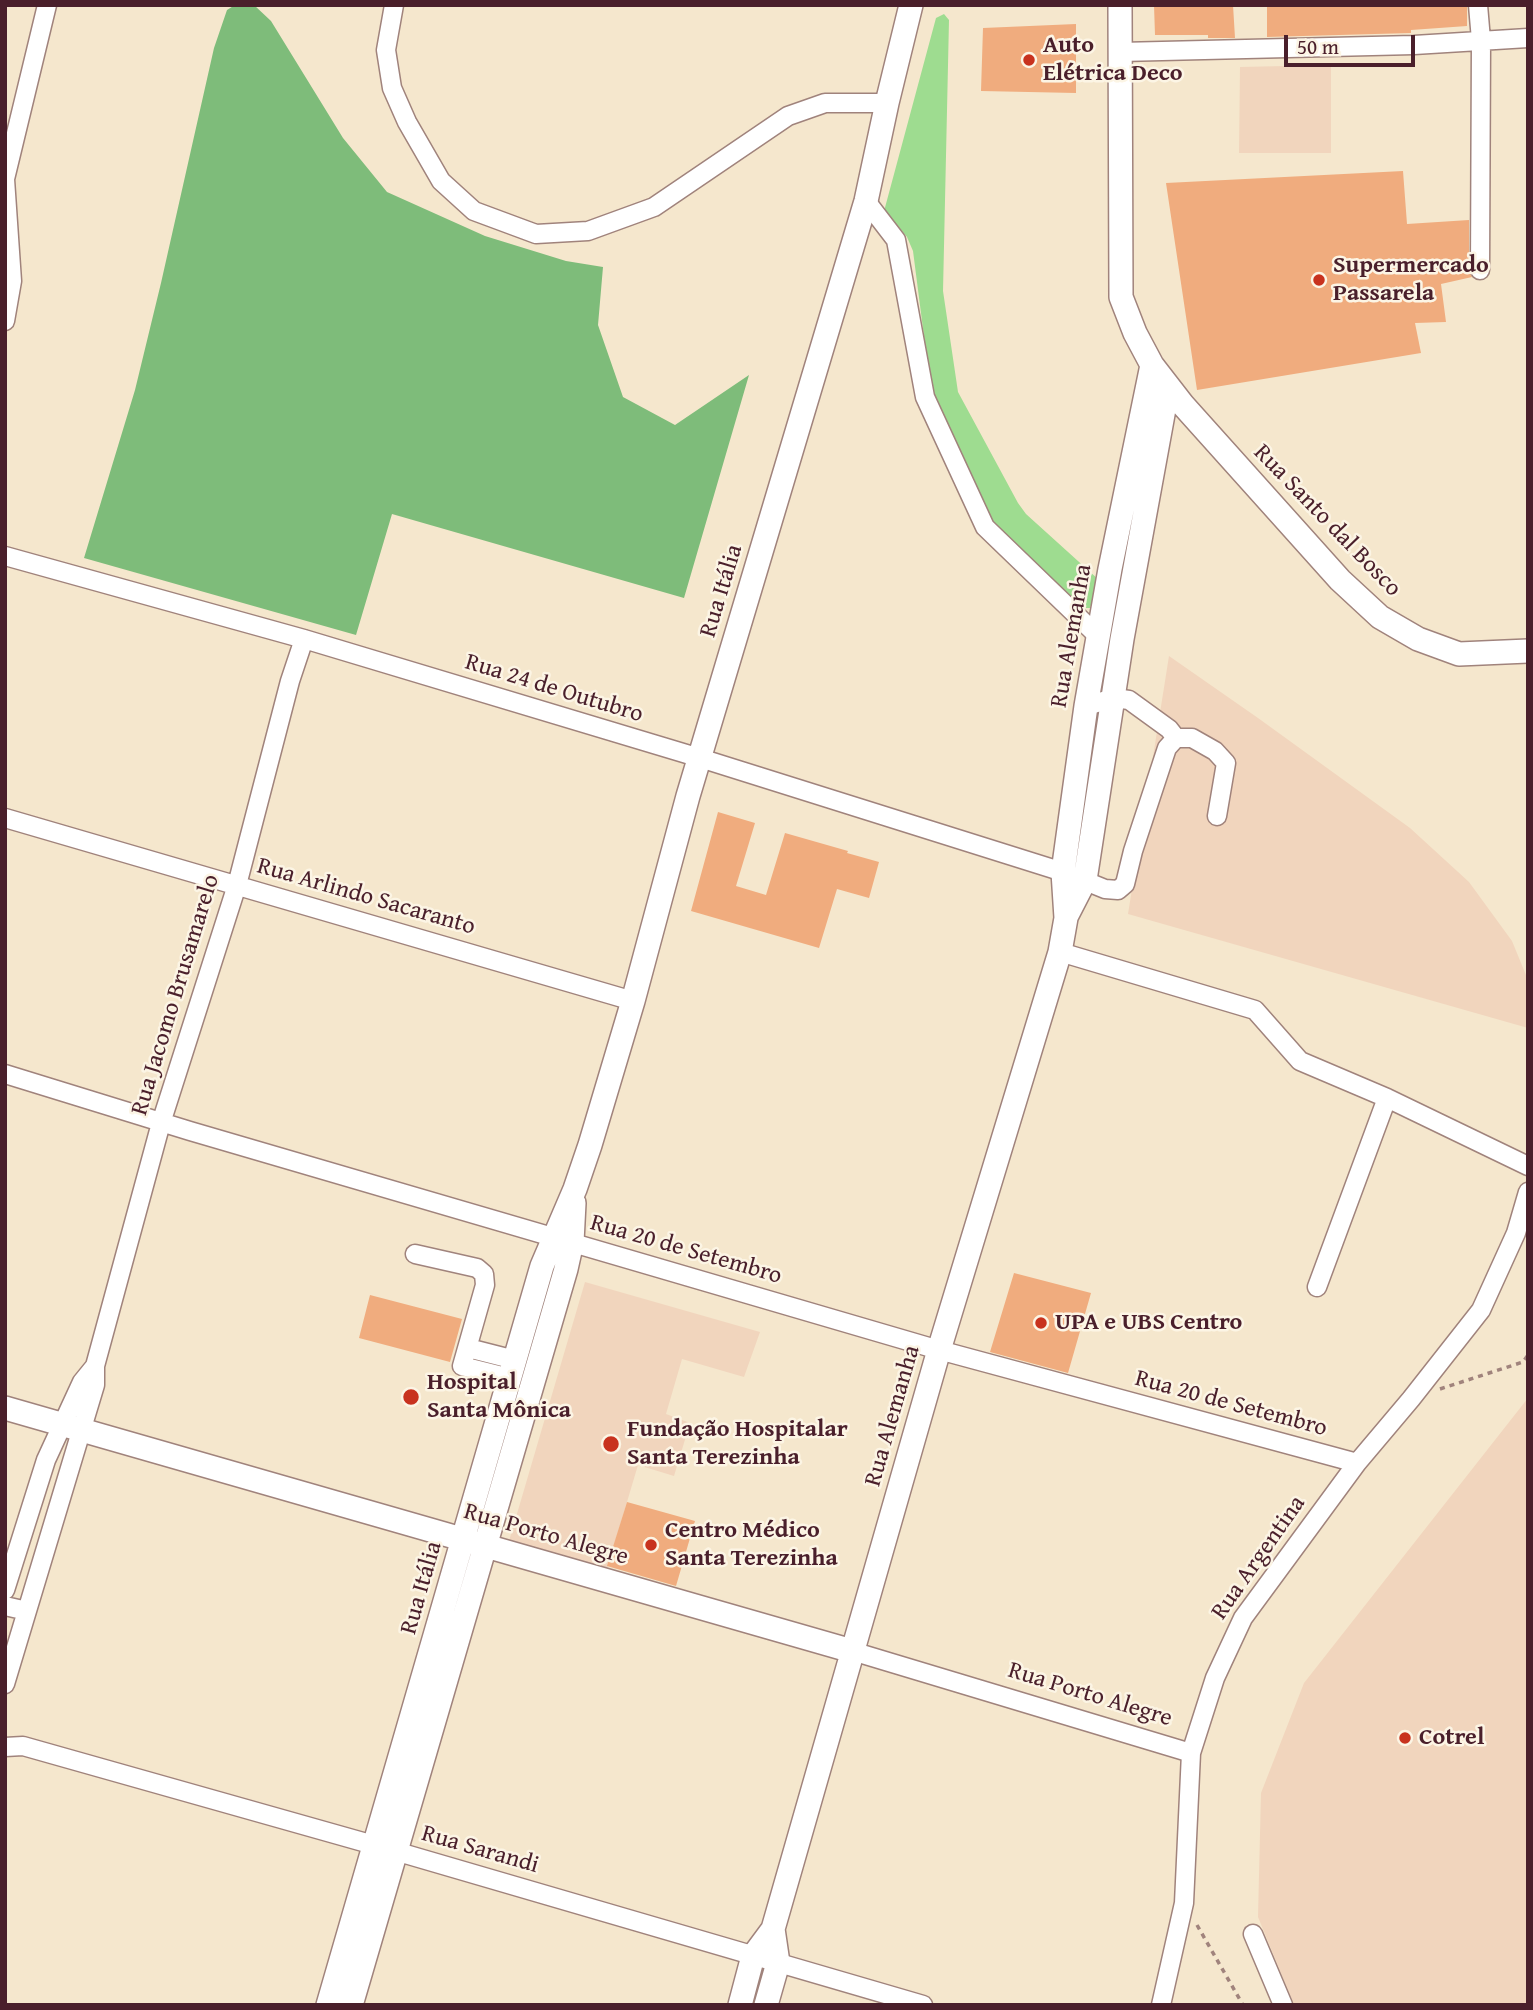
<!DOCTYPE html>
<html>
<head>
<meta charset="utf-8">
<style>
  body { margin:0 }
  #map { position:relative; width:1533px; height:2010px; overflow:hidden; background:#f5e7cd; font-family:"Gentium Book Plus",serif }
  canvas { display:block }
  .frame { position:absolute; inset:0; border:7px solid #4a1f2b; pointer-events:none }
  .scale { position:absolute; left:1284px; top:35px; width:131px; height:32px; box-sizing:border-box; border:4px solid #4a1f2b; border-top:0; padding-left:9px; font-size:21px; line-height:24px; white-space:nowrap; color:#4a1f2b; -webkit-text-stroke:5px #fcf5e5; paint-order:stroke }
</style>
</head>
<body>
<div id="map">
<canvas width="1533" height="2010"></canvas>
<div class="frame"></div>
<div class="scale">50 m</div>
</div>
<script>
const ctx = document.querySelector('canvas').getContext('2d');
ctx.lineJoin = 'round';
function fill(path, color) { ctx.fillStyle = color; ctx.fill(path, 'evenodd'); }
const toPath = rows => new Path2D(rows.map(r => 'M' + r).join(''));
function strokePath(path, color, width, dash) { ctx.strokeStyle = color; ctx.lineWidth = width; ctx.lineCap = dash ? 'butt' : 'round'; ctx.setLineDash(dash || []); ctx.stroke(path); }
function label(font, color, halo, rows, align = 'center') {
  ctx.font = font + ' "Gentium Book Plus",serif'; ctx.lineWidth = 5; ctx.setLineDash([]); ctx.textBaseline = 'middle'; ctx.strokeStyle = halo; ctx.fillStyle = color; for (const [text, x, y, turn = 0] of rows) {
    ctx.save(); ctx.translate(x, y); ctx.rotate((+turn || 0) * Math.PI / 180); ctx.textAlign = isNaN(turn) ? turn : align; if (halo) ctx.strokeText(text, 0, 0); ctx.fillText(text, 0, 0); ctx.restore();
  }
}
const built = toPath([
  [1331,65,1331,153,1239,153,1240,67],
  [1169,656,1258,718,1410,828,1469,882,1512,941,1528,980,1528,1028,1128,914],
  [585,1282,760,1332,744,1377,682,1359,666,1414,690,1423,674,1476,638,1465,607,1569,509,1541],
  [1528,1398,1528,2005,1294,2005,1258,1917,1261,1793,1304,1683]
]);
const green = toPath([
  [944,14,949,20,943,291,958,392,1018,503,1026,514,1099,580,1090,608,1084,608,999,530,991,519,935,403,930,383,913,251,907,237,897,225,883,215,936,18]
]);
const forest = toPath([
  [235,5,254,5,271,21,343,138,387,192,485,236,566,261,603,267,598,325,623,397,675,425,749,375,684,598,392,514,356,635,84,558,135,390,161,283,214,48,227,10]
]);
const building = toPath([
  [1154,5,1233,5,1235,38,1208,38,1208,35,1155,35],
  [1267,5,1467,5,1467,26,1411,30,1411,33,1267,37],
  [1076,24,1076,93,981,91,983,28],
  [1403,171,1407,224,1469,220,1469,270,1472,277,1441,284,1446,322,1415,323,1421,353,1197,390,1166,183],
  [718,812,755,823,736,886,766,895,785,833,848,851,847,853,879,862,869,898,837,889,819,948,691,911],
  [1014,1273,1091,1293,1068,1373,990,1352],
  [370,1295,462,1319,450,1362,359,1338],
  [627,1502,695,1521,676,1586,607,1566]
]);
const path = toPath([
  [1440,1389,1523,1362,1528,1355],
  [1197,1925,1243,2005]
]);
const minor = toPath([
  [394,5,386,50,392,88,407,122,441,181,474,211,536,234,588,231,654,207,788,116,825,103,887,103],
  [1478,5,1481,40,1480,270],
  [1120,52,1414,45,1528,38],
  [5,179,47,5],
  [5,179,12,281,5,321],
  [866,201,896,240,925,397,985,527,1099,637],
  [5,556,304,639,700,758,1063,872,1105,889,1118,890,1125,884,1133,851,1167,748,1176,738,1192,738,1215,751,1226,763,1217,816],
  [1086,706,1114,698,1129,700,1169,729,1176,738],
  [5,818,633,1001],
  [1060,952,1255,1010,1300,1061,1387,1098,1528,1166],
  [5,1074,190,1131,939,1350,1357,1463],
  [415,1254,477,1268,484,1274,485,1285,462,1366,510,1378],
  [1317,1287,1387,1098],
  [468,1348,515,1360],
  [5,1590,46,1460,82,1382,95,1366],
  [5,1606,27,1611],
  [852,1651,1191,1753],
  [5,1684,95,1385,95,1366,161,1123,237,885,290,681,304,639],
  [5,1747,23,1746,395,1851,923,2005],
  [1253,1934,1283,2005],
  [1161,2005,1184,1903,1191,1753,1215,1678,1243,1618,1357,1463,1411,1399,1481,1310,1516,1233,1528,1192]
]);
const major = toPath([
  [1120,5,1121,297,1135,333,1152,365,1183,405,1340,580,1380,617,1418,639,1459,654,1528,651],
  [1067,915,1085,880,1122,639,1168,387],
  [5,1408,852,1651],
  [328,2005,542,1266,575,1189,590,1145,633,1001,688,796,866,201,887,103,911,5],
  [351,2005,566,1269,572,1242,574,1203],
  [740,2005,753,1956,773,1929,939,1350,1060,952,1066,918,1063,872,1086,706,1110,569,1152,365],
  [766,2005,778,1963,773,1929]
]);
const markers = [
  [1029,60,7,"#c8321e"],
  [1319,280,7,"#c8321e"],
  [1041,1323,7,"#c8321e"],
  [411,1397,9,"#c8321e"],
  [611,1444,9,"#c8321e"],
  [651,1545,7,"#c8321e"],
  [1405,1738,7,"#c8321e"]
];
const poiNames = [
  ["Auto",1043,46],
  ["Elétrica Deco",1043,74],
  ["Supermercado",1333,266],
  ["Passarela",1333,294],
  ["UPA e UBS Centro",1055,1323],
  ["Hospital",427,1383],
  ["Santa Mônica",427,1411],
  ["Fundação Hospitalar",627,1430],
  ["Santa Terezinha",627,1458],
  ["Centro Médico",665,1531],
  ["Santa Terezinha",665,1559],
  ["Cotrel",1419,1738]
];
const streetNames = [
  ["Rua Santo dal Bosco",1327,521,46],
  ["Rua Itália",722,591,-73],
  ["Rua Alemanha",1072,636,-80],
  ["Rua 24 de Outubro",554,689,17],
  ["Rua Arlindo Sacaranto",366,897,16],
  ["Rua Jacomo Brusamarelo",176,995,-73],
  ["Rua 20 de Setembro",686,1250,16],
  ["Rua 20 de Setembro",1231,1404,15],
  ["Rua Alemanha",893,1416,-74],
  ["Rua Porto Alegre",546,1535,16],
  ["Rua Argentina",1259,1558,-55],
  ["Rua Itália",422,1588,-74],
  ["Rua Porto Alegre",1090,1695,17],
  ["Rua Sarandi",480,1850,16]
];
fill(built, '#f1d5bd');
fill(green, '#9edc90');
fill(forest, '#7ebc7a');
fill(building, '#f0ac7e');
strokePath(minor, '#a0837c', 21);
strokePath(major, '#a0837c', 26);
strokePath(path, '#a0837c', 3.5, [5, 5]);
strokePath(minor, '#fff', 18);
strokePath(major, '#fff', 23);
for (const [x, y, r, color] of markers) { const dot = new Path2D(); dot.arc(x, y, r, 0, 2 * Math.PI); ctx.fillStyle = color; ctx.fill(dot); strokePath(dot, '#fcf5e5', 2.5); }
label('bold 24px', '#4a1f2b', '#fcf5e5', poiNames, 'left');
label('24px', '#4a1f2b', '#fcf5e5', streetNames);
</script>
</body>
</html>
